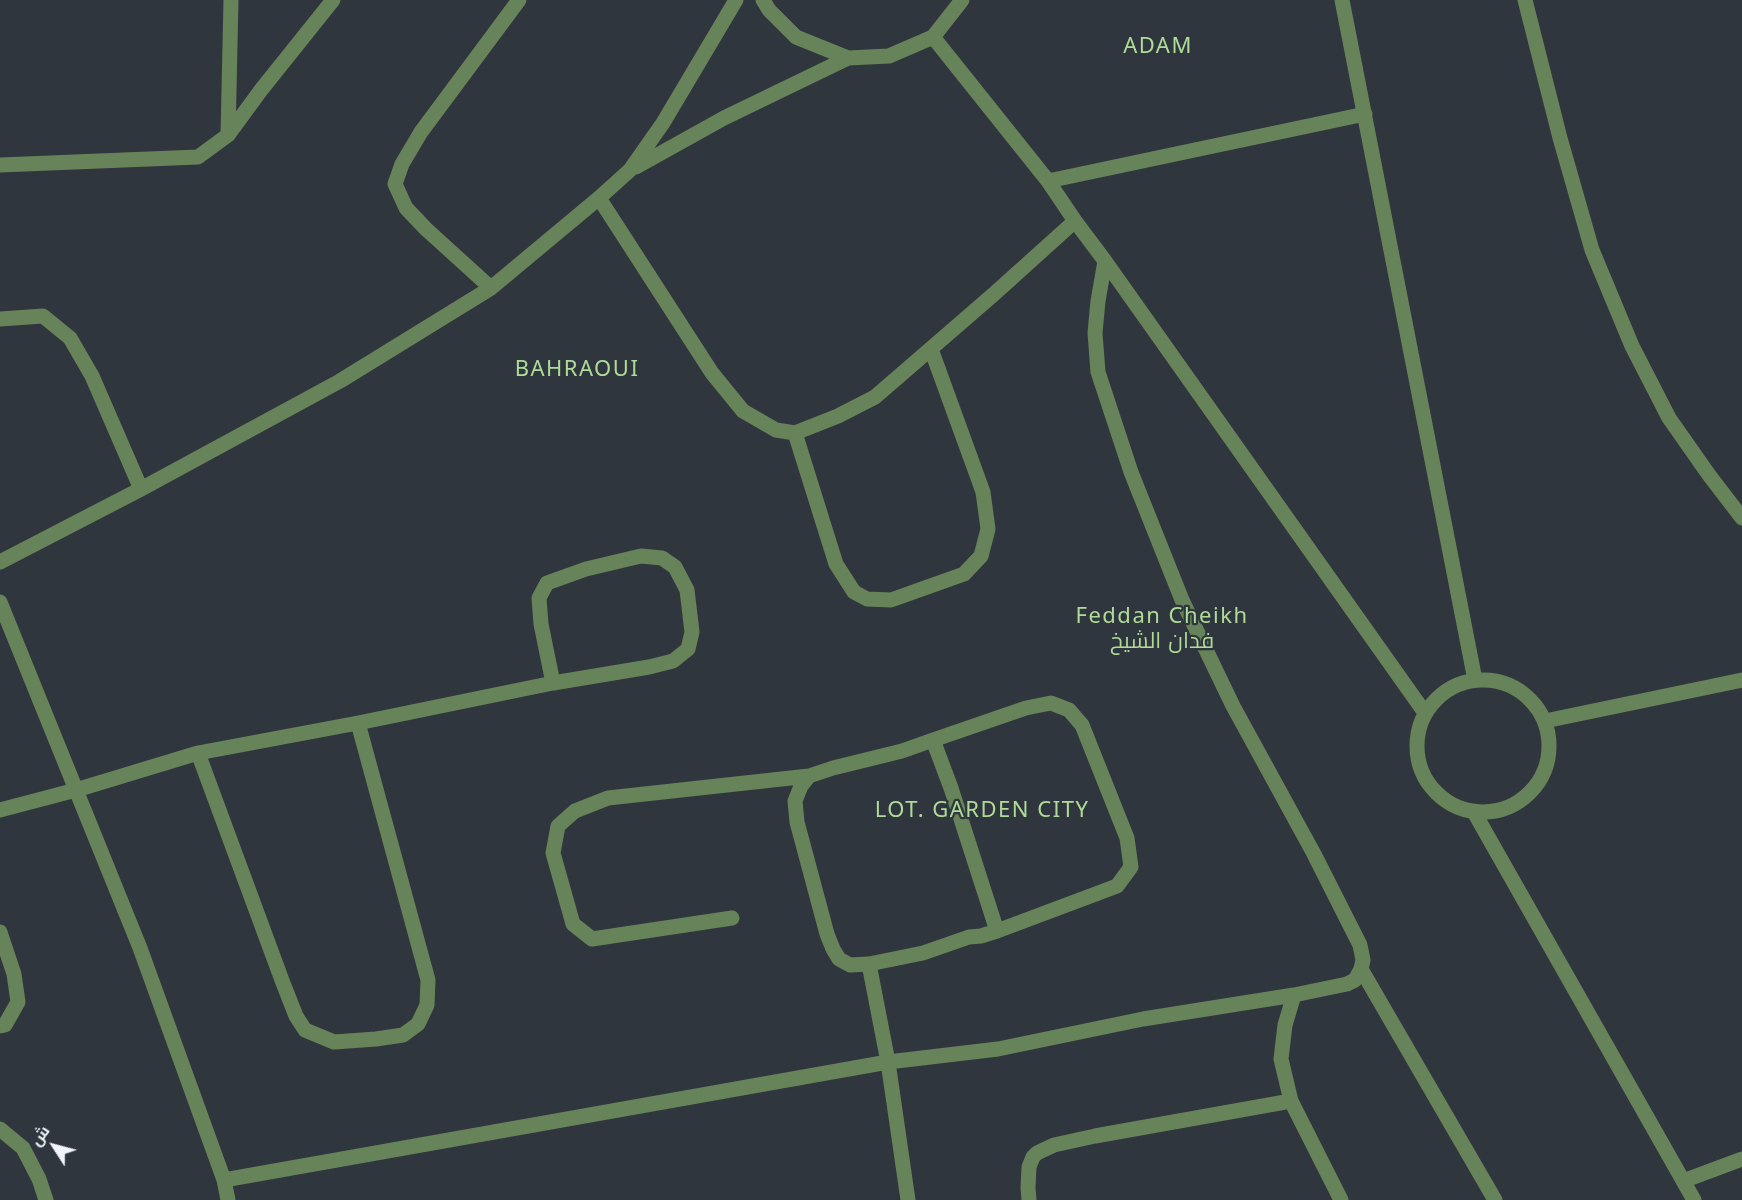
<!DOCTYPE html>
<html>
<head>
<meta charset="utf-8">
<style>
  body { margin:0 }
  #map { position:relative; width:1742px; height:1200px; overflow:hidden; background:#30363e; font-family:"Noto Sans",Cairo,sans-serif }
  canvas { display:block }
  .north { position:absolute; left:24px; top:1116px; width:60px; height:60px; -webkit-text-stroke:4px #30363e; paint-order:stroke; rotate:306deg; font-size:16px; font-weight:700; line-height:24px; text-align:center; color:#f2f5fb }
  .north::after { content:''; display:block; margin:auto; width:21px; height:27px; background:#f2f5fb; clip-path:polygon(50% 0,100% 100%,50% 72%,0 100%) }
</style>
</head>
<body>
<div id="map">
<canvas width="1742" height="1200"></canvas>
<div class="north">ش</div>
</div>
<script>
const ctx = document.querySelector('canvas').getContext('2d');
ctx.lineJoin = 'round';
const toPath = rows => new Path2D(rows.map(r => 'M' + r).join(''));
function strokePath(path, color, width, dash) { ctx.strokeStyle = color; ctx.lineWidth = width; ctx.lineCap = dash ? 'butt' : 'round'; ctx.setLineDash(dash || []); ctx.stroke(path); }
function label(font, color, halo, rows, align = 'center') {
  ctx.font = font + ' "Noto Sans",Cairo,sans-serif'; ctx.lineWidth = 4.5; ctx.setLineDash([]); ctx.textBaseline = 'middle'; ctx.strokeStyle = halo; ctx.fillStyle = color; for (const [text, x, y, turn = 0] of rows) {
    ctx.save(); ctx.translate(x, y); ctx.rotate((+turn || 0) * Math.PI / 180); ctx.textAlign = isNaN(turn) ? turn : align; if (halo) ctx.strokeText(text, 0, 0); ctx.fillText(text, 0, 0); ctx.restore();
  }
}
const minor = toPath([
  [763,0,769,10,796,37,848,58,889,56,933,37,962,0],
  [1342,0,1475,680],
  [1525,0,1560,138,1592,250,1632,346,1669,418,1709,475,1742,518],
  [933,37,1048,181,1075,221,1105,261,1425,713],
  [228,135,231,0],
  [0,165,198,157,228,135,261,90,333,0],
  [636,167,724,118,848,58],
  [1048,181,1365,114],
  [599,198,712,373,743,411,776,430,795,433,838,416,875,397,994,294,1075,221],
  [491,288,426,229,406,208,395,184,402,164,421,132,519,0],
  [0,319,43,316,70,338,92,376,141,489],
  [795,433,836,564,854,592,867,599,891,600,964,574,981,556,988,529,983,492,931,349],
  [0,562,141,489,340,381,491,288,599,198,630,170,663,123,736,0],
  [0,602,140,948,224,1180,228,1200],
  '1417 746a66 66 0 1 1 132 0a66 66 0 1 1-132 0Z',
  [1545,721,1742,680],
  [933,740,1026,708,1051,703,1069,710,1082,725,1127,838,1131,867,1117,886,997,931,981,936,969,937,923,953,869,964,850,965,839,959,833,949,827,934,797,822,795,801,801,786,809,776,833,768,902,751,933,740,951,788,997,931],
  [198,753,283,983,296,1016,305,1030,334,1042,376,1039,403,1035,418,1024,427,1005,428,980,358,723],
  [0,810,76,790,198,753,358,723,553,683,649,667,673,661,688,649,692,632,687,590,675,567,662,558,641,556,586,569,547,583,539,598,541,624,553,683],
  [1474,812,1694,1200],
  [732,918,592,939,573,924,553,853,558,826,575,811,608,798,809,776],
  [0,932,14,974,18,1002,5,1025,0,1026],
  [869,964,888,1062,908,1200],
  [1361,969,1495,1200],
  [1294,995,1285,1025,1281,1059,1291,1101,1341,1200],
  [0,1129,23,1148,39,1179,46,1200],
  [224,1180,888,1062,998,1049,1143,1019,1294,995,1347,984,1355,980,1361,969,1363,960,1360,945,1314,854,1233,706,1182,600,1131,472,1098,372,1095,333,1098,301,1105,261],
  [1683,1181,1742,1159],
  [1029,1200,1028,1188,1029,1167,1033,1157,1037,1153,1054,1145,1095,1136,1291,1101]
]);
const quarterNames = [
  ["ADAM",1158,47],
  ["BAHRAOUI",577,370],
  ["Feddan Cheikh",1162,617],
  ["فدان الشيخ",1162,642],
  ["LOT. GARDEN CITY",982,811]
];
strokePath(minor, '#678359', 15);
ctx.letterSpacing = '1.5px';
label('22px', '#afdb99', '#30363e', quarterNames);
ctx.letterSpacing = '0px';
</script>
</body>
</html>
